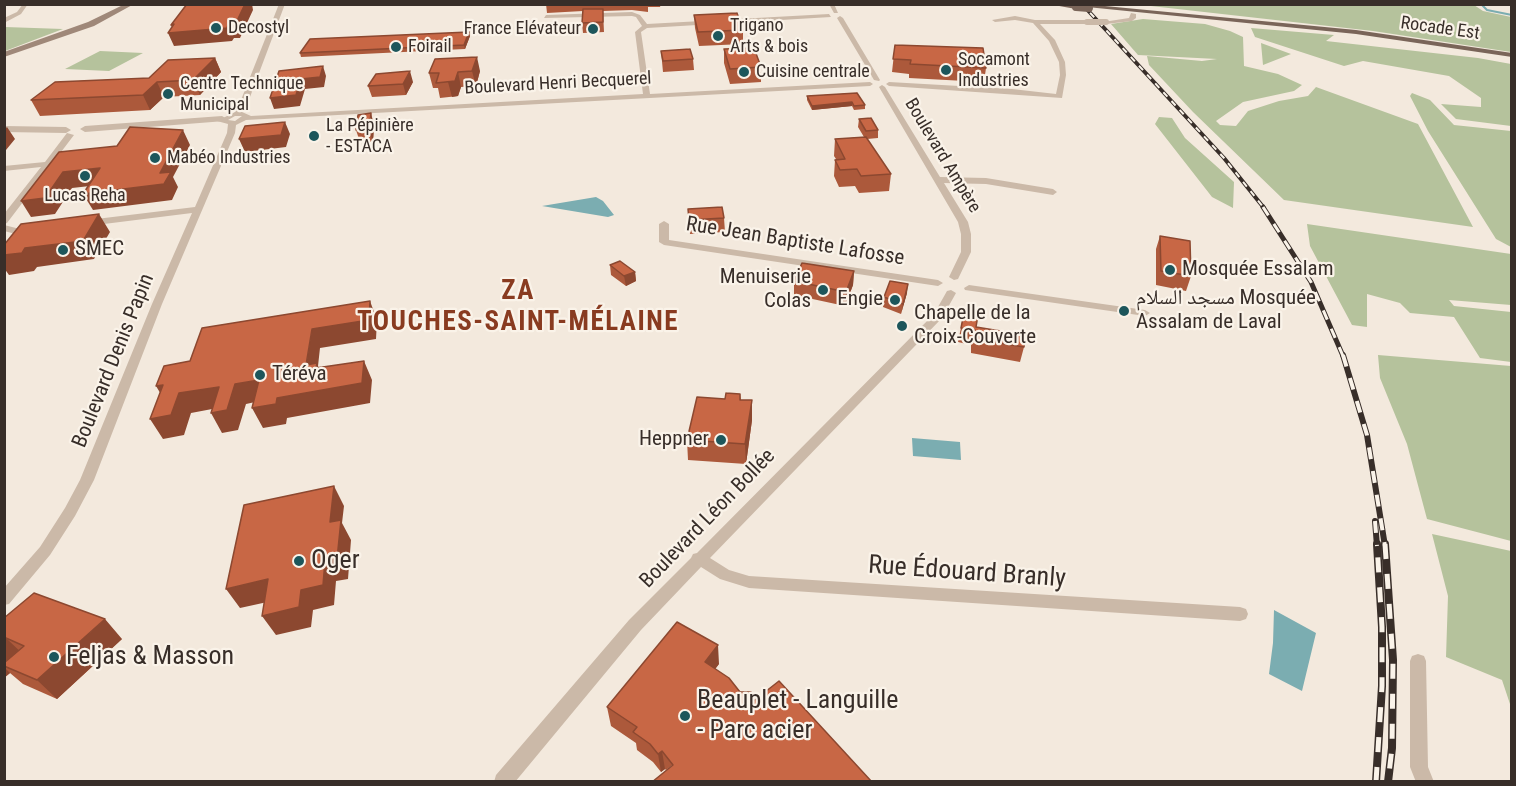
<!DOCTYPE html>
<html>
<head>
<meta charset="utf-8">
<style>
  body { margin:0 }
  #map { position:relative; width:1516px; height:786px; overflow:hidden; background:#f3e9dd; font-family:"Roboto Condensed",sans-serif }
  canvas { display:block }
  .frame { position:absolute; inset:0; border:6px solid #382e29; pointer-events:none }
</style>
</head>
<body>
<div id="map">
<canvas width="1516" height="786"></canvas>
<div class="frame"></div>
</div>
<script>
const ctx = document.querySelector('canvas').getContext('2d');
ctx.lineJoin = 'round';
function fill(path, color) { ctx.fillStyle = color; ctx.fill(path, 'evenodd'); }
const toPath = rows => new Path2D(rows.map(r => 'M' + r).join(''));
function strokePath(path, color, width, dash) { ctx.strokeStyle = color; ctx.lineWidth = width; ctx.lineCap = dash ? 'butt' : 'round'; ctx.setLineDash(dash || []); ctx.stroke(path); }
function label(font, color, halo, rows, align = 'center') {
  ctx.font = font + ' "Roboto Condensed","Noto Naskh Arabic",sans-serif'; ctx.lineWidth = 4.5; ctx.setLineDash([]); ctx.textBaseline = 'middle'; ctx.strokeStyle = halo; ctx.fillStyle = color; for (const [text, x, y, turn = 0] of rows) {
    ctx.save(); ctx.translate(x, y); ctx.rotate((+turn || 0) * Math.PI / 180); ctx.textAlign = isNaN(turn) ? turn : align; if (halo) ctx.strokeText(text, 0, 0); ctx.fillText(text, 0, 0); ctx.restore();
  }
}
const green = toPath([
  [1142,5,1474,5,1483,11,1511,17,1511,52,1373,31],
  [1143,19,1205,24,1230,31,1243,37,1244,66,1278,74,1302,85,1294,91,1243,102,1216,121,1220,125,1236,126,1248,111,1279,101,1308,96,1316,87,1418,124,1473,227,1284,200,1193,112,1149,65,1147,56,1202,61,1217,59,1138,55,1111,24],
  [5,27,63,29,5,51],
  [1251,28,1334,35,1326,41,1478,58,1511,64,1511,126,1456,119,1441,104,1481,107,1481,98,1449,76,1363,61,1344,66,1255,37],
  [1261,43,1291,54,1263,65],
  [100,51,143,53,109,71,65,69],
  [1412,93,1430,100,1454,125,1511,131,1511,247,1496,239,1428,131,1410,96],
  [1159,117,1172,118,1185,138,1234,182,1233,208,1212,197,1155,124],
  [1307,224,1511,254,1511,305,1449,300,1454,306,1511,312,1511,362,1480,358,1454,317,1410,313,1400,303,1367,294,1367,327,1352,325,1310,246],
  [1378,355,1511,366,1511,541,1427,519,1407,444,1380,378],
  [1432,534,1511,551,1511,707,1502,680,1446,657,1448,596]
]);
const water = toPath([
  [596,197,603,201,614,215,608,217,542,206],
  [912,438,960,442,961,460,913,456],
  [1274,610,1316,633,1302,691,1269,674,1273,643]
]);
const stream = toPath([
  [1481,4,1487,10,1512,15]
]);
const minor = toPath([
  [23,4,28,4,21,14,4,23,4,18,17,12,23,4],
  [279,4,285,4,247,105,242,112,251,116,643,94,635,32,642,26,636,17,632,16,544,18,546,15,632,12,640,15,647,24,829,14,831,17,647,28,641,32,650,94,870,82,873,84,870,86,246,120,236,125,235,133,162,304,94,480,75,516,50,555,9,604,4,605,4,588,40,547,65,508,80,480,152,304,192,213,88,226,83,223,88,220,195,207,227,133,228,124,217,121,235,112,239,105,279,4],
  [235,116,242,116,235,121,228,120,235,116],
  [829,4,834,4,838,13,834,13,829,4],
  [1131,13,1136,14,1136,18,1132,21,1106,24,1103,22,1129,18,1131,13],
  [840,16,843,18,880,80,879,81,874,80,837,18,840,16],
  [1015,16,1035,20,1087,20,1090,22,1087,24,1040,24,1055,40,1065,62,1066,75,1062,98,889,86,886,84,889,82,1012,89,1056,94,1060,75,1059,62,1049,41,1033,23,1015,20,995,22,992,20,1015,16],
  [882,85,885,87,940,177,986,178,1053,189,1057,192,1053,195,986,184,944,183,968,222,971,234,971,252,958,279,954,280,949,277,961,252,961,234,958,222,879,87,882,85],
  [67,133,74,135,7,223,4,224,4,214,41,167,4,171,4,166,45,162,67,133],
  [664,221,669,224,669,240,938,280,943,283,938,286,664,245,659,242,659,224,664,221],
  [4,225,20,229,30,228,35,231,33,233,20,235,4,231,4,225],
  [969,285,1145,310,1150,313,1145,316,965,290,964,288,969,285],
  [951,290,956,293,942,318,710,558,729,570,749,576,1240,607,1246,609,1248,614,1246,619,1240,621,749,588,720,579,701,567,641,630,515,782,494,782,496,775,629,620,691,558,693,554,697,553,934,314,947,291,951,290],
  [1418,654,1424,656,1426,661,1428,767,1434,782,1416,782,1410,767,1410,661,1412,656,1418,654]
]);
const tertiary = toPath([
  [222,116,227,119,225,121,85,132,80,129,85,126,222,116],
  [4,126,66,127,71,130,66,133,4,132,4,126]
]);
const secondary = toPath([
  [125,4,134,4,94,26,4,57,4,52,88,22,125,4]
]);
const primary = toPath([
  [1048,4,1073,4,1080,7,1076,9,1048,4],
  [1084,4,1356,30,1512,53,1512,57,1356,34,1087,7,1084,4]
]);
const railFar3 = toPath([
  [1082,4,1224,158,1264,208]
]);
const railFar2 = toPath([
  [1263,207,1311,282,1343,356]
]);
const railFar1 = toPath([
  [1343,355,1367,435,1385,546],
  [1375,521,1377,546]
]);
const rail = toPath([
  [1385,544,1393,660,1392,748,1388,782],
  [1376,782,1382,686,1382,627,1377,544]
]);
const minorBridge = toPath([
  [1087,22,1106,22]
]);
const primaryBridge = toPath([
  [1076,7,1089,8]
]);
const wall = toPath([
  [546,4,661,4,660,7,648,7,648,12,632,10,603,11,604,32,583,33,582,23,583,11,547,13],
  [694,15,743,30,743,44,699,46,695,28],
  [470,36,465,49,301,57,300,53],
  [895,45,986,68,984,82,909,78,909,74,892,72],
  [724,49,761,67,761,82,730,84,724,63],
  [661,51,693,59,694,70,663,72],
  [215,58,221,72,200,95,164,97,150,110,40,116,31,100,149,78],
  [435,59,480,71,476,86,461,87,458,96,440,98,438,88,433,88,429,73],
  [413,82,406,95,372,97,368,86],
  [857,93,865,105,865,109,854,110,852,106,812,110,807,100,807,96],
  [859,119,878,130,878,138,867,139,891,174,889,191,859,193,855,186,839,187,834,176,835,160,836,159,834,156,835,139,864,137,858,127],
  [374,125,373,142,360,142,356,130],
  [688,209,724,218,725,232,690,234],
  [1160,236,1191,276,1186,291,1156,285,1156,249],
  [610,265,635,272,636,281,626,286,611,275],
  [854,271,853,285,845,306,794,295,794,281],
  [907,293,901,314,883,307,884,297],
  [964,313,976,327,1024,347,1020,362,971,353,971,345,958,342],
  [740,394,741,400,752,400,752,420,746,464,688,460,687,440,725,399],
  [4,618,122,639,57,699,23,684,10,673,4,678],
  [719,664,715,669,752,703,666,770,665,769,661,772,653,762,637,750,636,743,611,726,607,707]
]);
const shadedWall = toPath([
  [245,4,252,4,253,10,240,38,234,38,232,41,174,46,168,33,174,32,171,25,228,25],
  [469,32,470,36,465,49,464,45],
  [477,57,480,71,476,86,472,71],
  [215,58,221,72,200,95,193,80],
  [323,66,326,76,324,87,305,89,300,106,274,109,270,98],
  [410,71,413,82,406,95,403,84],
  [458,72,461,87,458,96,452,97,448,82],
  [157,82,164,97,150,110,143,95],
  [852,102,852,106,812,110,812,106],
  [371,113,374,125,373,142,369,130],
  [285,122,290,134,286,147,245,152,239,139],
  [7,127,15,139,6,150,4,150,4,130],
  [183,130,190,145,173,177,178,187,172,200,93,210,83,194,160,173],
  [100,168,108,184,72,188,55,214,31,217,21,201,63,172],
  [99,214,110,232,94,259,37,267,34,271,9,275,4,268,4,255,25,248],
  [854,271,853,285,845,306,846,292],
  [635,272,636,281,626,286,624,276],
  [908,284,907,293,901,314,903,304],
  [370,301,377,320,376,339,320,348,318,366,325,383,306,365,312,329],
  [364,361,372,380,370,403,287,418,286,424,263,428,252,408],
  [259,380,269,399,246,404,238,430,222,433,211,413,228,406,191,413,184,435,163,439,150,419,179,393],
  [163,385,168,406,156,386],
  [752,400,752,420,746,464,745,444],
  [334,486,344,506,342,523,351,540,348,579,336,581,334,605,313,610,311,627,276,635,262,616,301,590,325,561],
  [268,579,281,599,240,608,226,589],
  [105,619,122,639,57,699,37,680],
  [6,638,27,658,4,666,4,640],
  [718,645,719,664,706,681,705,662],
  [4,667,10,673,4,678],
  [662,751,665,769,661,772,658,754]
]);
const building = toPath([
  [187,4,245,4,235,25,228,25,227,28,168,33,174,24,171,25,187,4],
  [583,9,603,9,603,22,582,23,583,9],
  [737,13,743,30,698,32,694,15,737,13],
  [469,32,464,45,300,53,310,39,469,32],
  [895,45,983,48,986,68,910,64,911,60,893,59,895,45],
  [754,48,761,67,730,69,724,49,754,48],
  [690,49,693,59,663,61,661,51,690,49],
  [477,57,472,71,458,72,455,81,436,83,439,73,429,73,435,59,477,57],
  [215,58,193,80,157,82,143,95,31,100,55,82,149,78,168,60,215,58],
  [323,66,320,77,301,79,296,95,270,98,279,71,323,66],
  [410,71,403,84,368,86,376,74,410,71],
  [857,93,865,105,854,106,852,102,812,106,807,96,857,93],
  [371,113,369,130,356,130,358,115,371,113],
  [871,118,878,130,866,131,859,119,871,118],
  [285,122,281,135,239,139,245,126,285,122],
  [130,127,183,130,160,173,171,172,164,184,83,194,100,168,63,172,45,198,21,201,59,152,117,146,130,127],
  [866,137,891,174,861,176,857,169,840,170,835,160,845,159,835,139,866,137],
  [722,207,724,218,689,220,688,209,722,207],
  [99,214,83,241,25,248,22,253,4,255,4,245,21,224,99,214],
  [1160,236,1190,241,1191,276,1161,271,1160,236],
  [620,261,635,272,624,276,610,265,620,261],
  [802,263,854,271,846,292,794,281,802,263],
  [890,281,908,284,903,304,884,297,890,281],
  [370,301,369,320,312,329,306,365,317,363,316,368,364,361,362,383,277,398,276,404,252,408,259,380,235,384,227,410,211,413,219,387,179,393,171,415,150,419,163,385,156,386,164,366,190,361,202,328,370,301],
  [964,313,978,315,976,327,1025,335,1024,347,974,339,975,330,961,328,964,313],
  [726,393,740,394,740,400,752,400,745,444,687,440,697,397,725,399,726,393],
  [334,486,330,522,341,520,337,559,325,561,323,585,301,590,299,607,262,616,268,579,226,589,244,505,334,486],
  [34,593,105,619,37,680,4,666,4,663,24,646,6,638,4,640,4,618,34,593],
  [677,622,718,645,705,662,729,678,740,692,751,692,751,703,779,681,872,782,652,782,673,765,662,751,658,754,650,744,633,732,637,727,607,707,677,622]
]);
const markers = [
  [216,28,6,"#1d565b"],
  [593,29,6,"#1d565b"],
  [718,36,6,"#1d565b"],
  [396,47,6,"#1d565b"],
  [946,70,6,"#1d565b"],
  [744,72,6,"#1d565b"],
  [168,94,6,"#1d565b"],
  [314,136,6,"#1d565b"],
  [155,158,6,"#1d565b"],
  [85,176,6,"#1d565b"],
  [63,250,6,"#1d565b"],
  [1170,270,6,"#1d565b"],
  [823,290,6,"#1d565b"],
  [895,300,6,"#1d565b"],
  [1124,311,6,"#1d565b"],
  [902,326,6,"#1d565b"],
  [260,375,6,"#1d565b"],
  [721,440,6,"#1d565b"],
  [299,561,6,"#1d565b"],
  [54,657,6,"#1d565b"],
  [685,716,6,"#1d565b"]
];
const farPoinames = [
  ["Trigano",730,26],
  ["Arts & bois",730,47],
  ["Decostyl",228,28],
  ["France Elévateur",581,29,"right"],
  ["Foirail",408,47],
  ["Socamont",958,60],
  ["Industries",958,81],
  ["Cuisine centrale",756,72],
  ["Centre Technique",180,84],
  ["Municipal",180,105],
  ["La Pépinière",326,126],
  ["- ESTACA",326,147],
  ["Mabéo Industries",167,158],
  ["Lucas Reha",85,196,"center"]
];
const farStreetnames = [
  ["Rocade Est",1440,29,8],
  ["Boulevard Henri Becquerel",558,84,-3],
  ["Boulevard Ampère",942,156,59]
];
const streetNames = [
  ["Rue Jean Baptiste Lafosse",795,242,9],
  ["Boulevard Denis Papin",114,361,-68],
  ["Boulevard Léon Bollée",708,519,-46]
];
const poiNames = [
  ["SMEC",75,250],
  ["Mosquée Essalam",1182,270],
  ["Menuiserie",811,278,"right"],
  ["Colas",811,302,"right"],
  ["مسجد السلام Mosquée",1136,299],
  ["Assalam de Laval",1136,323],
  ["Engie",883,300,"right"],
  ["Chapelle de la",914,314],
  ["Croix-Couverte",914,338],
  ["Téréva",272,375],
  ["Heppner",709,440,"right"]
];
const nearPoinames = [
  ["Oger",311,561],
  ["Feljas & Masson",66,657],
  ["Beauplet - Languille",697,701],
  ["- Parc acier",697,731]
];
const nearStreetnames = [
  ["Rue Édouard Branly",967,573,4]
];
const districtNames = [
  ["ZA",518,292],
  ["TOUCHES-SAINT-MÉLAINE",518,323]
];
fill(green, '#b5c29c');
fill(water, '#7badb1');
strokePath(stream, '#7badb1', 2);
fill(minor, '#cbb9a8');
fill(tertiary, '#cbb9a8');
fill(secondary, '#9f8879');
fill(primary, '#7a6559');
strokePath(railFar3, '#382e29', 4);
strokePath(railFar2, '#382e29', 5);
strokePath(railFar1, '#382e29', 6);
strokePath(rail, '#382e29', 8);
strokePath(railFar3, '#faf3e9', 2, [6]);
strokePath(railFar2, '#faf3e9', 3, [10]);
strokePath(railFar1, '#faf3e9', 4, [12]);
strokePath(rail, '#faf3e9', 5, [15]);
strokePath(minorBridge, '#cbb9a8', 6);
strokePath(primaryBridge, '#7a6559', 8);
fill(wall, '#ac593b');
fill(shadedWall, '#8c4830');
fill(building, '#c86745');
strokePath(building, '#8c4830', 1.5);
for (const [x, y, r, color] of markers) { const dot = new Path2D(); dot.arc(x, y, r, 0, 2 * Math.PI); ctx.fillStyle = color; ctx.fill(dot); strokePath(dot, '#faf3e9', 2); }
label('18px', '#382e29', '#faf3e9', farPoinames, 'left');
label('18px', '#382e29', '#faf3e9', farStreetnames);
label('21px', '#382e29', '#faf3e9', streetNames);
label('21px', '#382e29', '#faf3e9', poiNames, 'left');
label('26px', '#382e29', '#faf3e9', nearPoinames, 'left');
label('26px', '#382e29', '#faf3e9', nearStreetnames);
ctx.letterSpacing = '1.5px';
label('bold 27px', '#893b20', '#faf3e9', districtNames);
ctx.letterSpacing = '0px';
</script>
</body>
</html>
